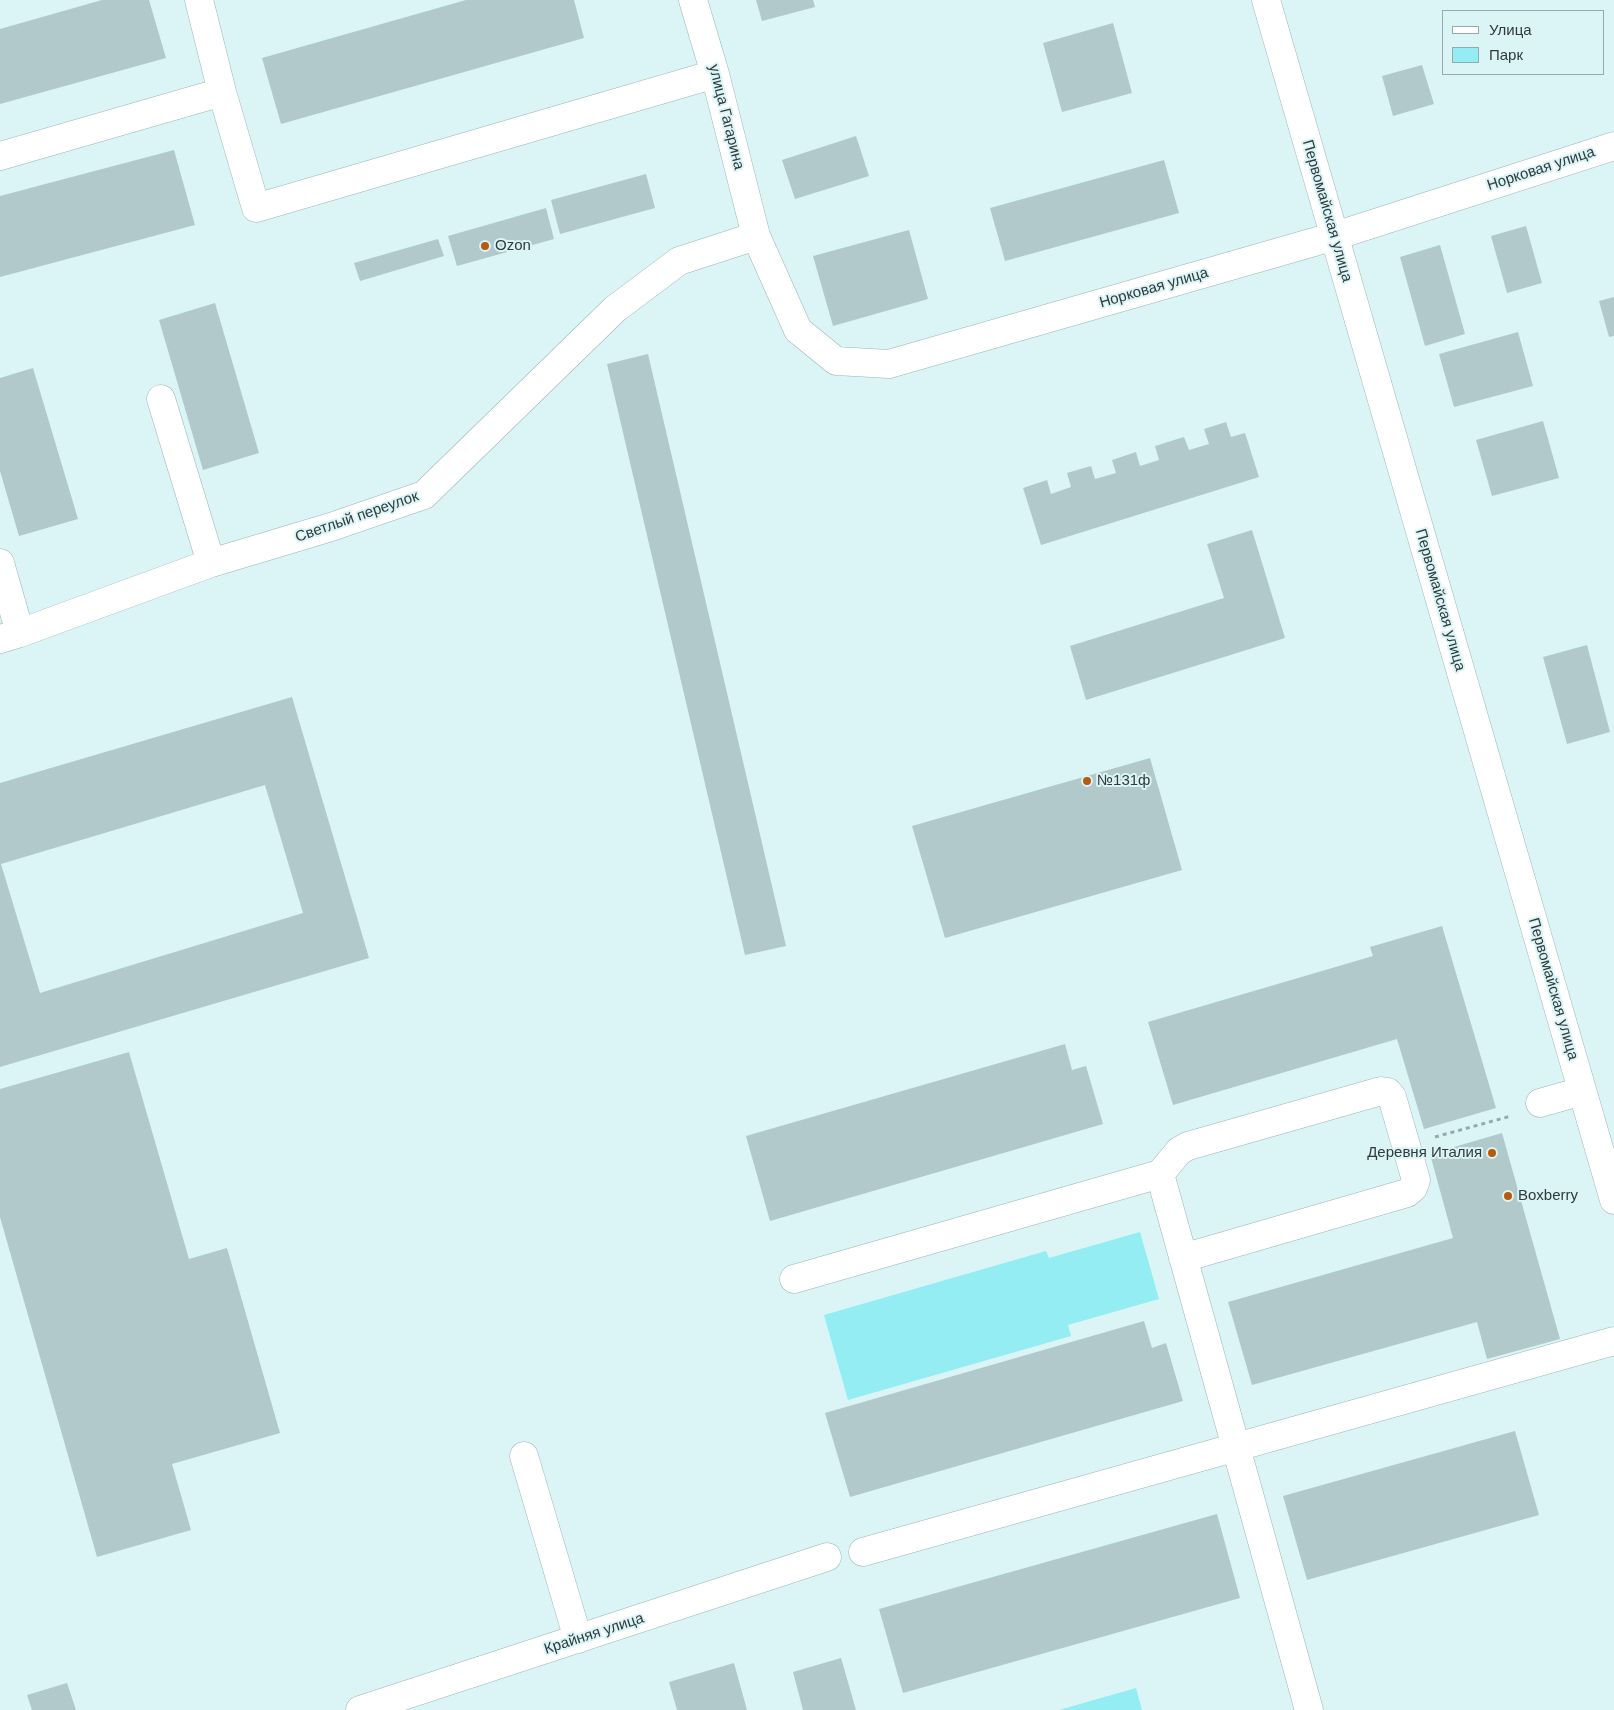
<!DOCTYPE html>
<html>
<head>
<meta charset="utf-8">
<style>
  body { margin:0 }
  #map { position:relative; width:1614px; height:1710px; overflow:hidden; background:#dbf4f6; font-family:Arial,sans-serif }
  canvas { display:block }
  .legend { position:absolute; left:1442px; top:10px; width:162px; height:65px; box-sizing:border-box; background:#dbf4f6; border:1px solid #97aaab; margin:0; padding:6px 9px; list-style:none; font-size:15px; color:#303a3b }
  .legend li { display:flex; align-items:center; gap:10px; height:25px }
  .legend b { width:25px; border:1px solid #97aaab }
</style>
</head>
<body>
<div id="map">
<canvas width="1614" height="1710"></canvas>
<ul class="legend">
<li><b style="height:6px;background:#fff"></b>Улица</li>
<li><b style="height:14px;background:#93edf3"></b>Парк</li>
</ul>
</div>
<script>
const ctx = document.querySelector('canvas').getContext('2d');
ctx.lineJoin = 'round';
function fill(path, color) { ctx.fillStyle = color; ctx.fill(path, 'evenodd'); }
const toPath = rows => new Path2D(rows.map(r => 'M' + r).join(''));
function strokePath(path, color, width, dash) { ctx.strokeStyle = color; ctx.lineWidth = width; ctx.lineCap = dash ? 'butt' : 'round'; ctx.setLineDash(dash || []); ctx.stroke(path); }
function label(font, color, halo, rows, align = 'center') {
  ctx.font = font + ' Arial,sans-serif'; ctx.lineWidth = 4; ctx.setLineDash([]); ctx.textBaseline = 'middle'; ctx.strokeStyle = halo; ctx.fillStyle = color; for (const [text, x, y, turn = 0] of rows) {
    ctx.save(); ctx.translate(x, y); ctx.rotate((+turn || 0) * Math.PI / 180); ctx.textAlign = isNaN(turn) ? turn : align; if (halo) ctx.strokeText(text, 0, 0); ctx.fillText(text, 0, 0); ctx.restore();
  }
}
const green = toPath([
  [1140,1232,1159,1299,1068,1325,1071,1336,848,1400,824,1315,1046,1251,1049,1258],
  [1136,1688,1142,1710,1059,1710]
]);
const building = toPath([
  [102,0,149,0,166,58,0,104,0,29],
  [466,0,574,0,584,38,281,124,262,58],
  [756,0,813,0,815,7,762,21],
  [1113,23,1132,93,1062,112,1043,43],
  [1422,65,1434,104,1393,116,1382,76],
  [856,136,869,176,795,199,782,160],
  [174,150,195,225,0,277,0,196],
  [1164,160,1179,213,1005,261,990,208],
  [646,174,655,208,560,234,551,200],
  [546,208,554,239,457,266,448,236],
  [1526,226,1542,283,1507,293,1491,236],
  [909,230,928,299,833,326,813,256],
  [438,239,444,256,360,281,354,263],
  [1440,245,1465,334,1425,346,1400,257],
  [1614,297,1614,336,1609,337,1599,301],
  [215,303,259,453,203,470,159,320],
  [1518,332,1533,386,1454,407,1439,354],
  [648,354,786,946,745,955,607,364],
  [33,368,78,519,19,536,0,471,0,378],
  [1543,421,1559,478,1492,496,1476,440],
  [1226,422,1231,437,1245,433,1259,477,1041,545,1023,488,1047,480,1051,494,1071,487,1067,473,1091,466,1095,479,1116,473,1112,460,1136,452,1140,466,1159,460,1155,446,1184,437,1189,450,1209,444,1204,429],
  [1252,530,1285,638,1086,700,1070,646,1224,598,1207,544],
  [1587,645,1610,732,1567,744,1543,657],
  [292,697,369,958,0,1067,0,783],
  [265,785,303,913,40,993,1,864],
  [1150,758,1182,870,945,938,912,826],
  [1442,926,1496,1108,1424,1129,1397,1039,1173,1105,1148,1022,1373,956,1370,947],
  [1065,1044,1072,1070,1086,1066,1103,1124,770,1221,746,1136],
  [129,1052,189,1259,227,1248,280,1433,172,1464,191,1530,97,1557,0,1217,0,1089],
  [1502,1133,1560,1339,1487,1359,1477,1322,1252,1385,1228,1302,1453,1238,1430,1154],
  [1144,1321,1152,1348,1166,1343,1183,1401,850,1497,825,1413],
  [1515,1431,1539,1515,1307,1580,1283,1496],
  [1217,1514,1240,1598,903,1693,879,1609],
  [841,1658,856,1710,803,1710,793,1672],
  [734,1663,747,1710,677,1710,669,1682],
  [67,1683,76,1710,32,1710,27,1695]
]);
const path = toPath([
  [1435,1137,1511,1116]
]);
const minor = toPath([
  [199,0,222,92,256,208,715,74],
  [693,0,715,74,756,236,798,330,836,361,889,364,1335,236,1614,146],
  [1266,0,1614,1200],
  [0,156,222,92],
  [161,399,211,563],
  [0,563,20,633],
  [0,639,20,633,211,563,331,527,424,495,615,309,679,261,756,236],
  [1540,1103,1582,1091],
  [1160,1174,1309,1710],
  [794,1279,1160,1174,1179,1151,1188,1146,1381,1091,1388,1092,1392,1097,1416,1180,1413,1188,1407,1193,1183,1258],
  [524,1456,578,1639],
  [863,1552,1614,1341],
  [360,1710,827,1557]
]);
const markers = [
  [485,246,5,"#b85a0a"],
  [1087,781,5,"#b85a0a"],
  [1492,1153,5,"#b85a0a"],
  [1508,1196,5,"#b85a0a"]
];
const streetNames = [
  ["улица Гагарина",726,117,76],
  ["Норковая улица",1541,169,-18],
  ["Первомайская улица",1327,211,74],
  ["Норковая улица",1154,288,-16],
  ["Светлый переулок",357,517,-19],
  ["Первомайская улица",1440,600,74],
  ["Первомайская улица",1553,989,74],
  ["Крайняя улица",594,1634,-18]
];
const poiNames = [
  ["Ozon",495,246],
  ["№131ф",1097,781],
  ["Деревня Италия",1482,1153,"right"],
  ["Boxberry",1518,1196]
];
fill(green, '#93edf3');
fill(building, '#b1c9cb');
strokePath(minor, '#9cb4b6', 29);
strokePath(path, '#96a9ab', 3, [4, 4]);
strokePath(minor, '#fff', 28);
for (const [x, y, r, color] of markers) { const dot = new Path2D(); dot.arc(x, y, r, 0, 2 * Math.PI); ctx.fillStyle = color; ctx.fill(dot); strokePath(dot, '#dbf4f6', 2); }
label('15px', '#303a3b', '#dbf4f6', streetNames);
label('15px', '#303a3b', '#dbf4f6', poiNames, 'left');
</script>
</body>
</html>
